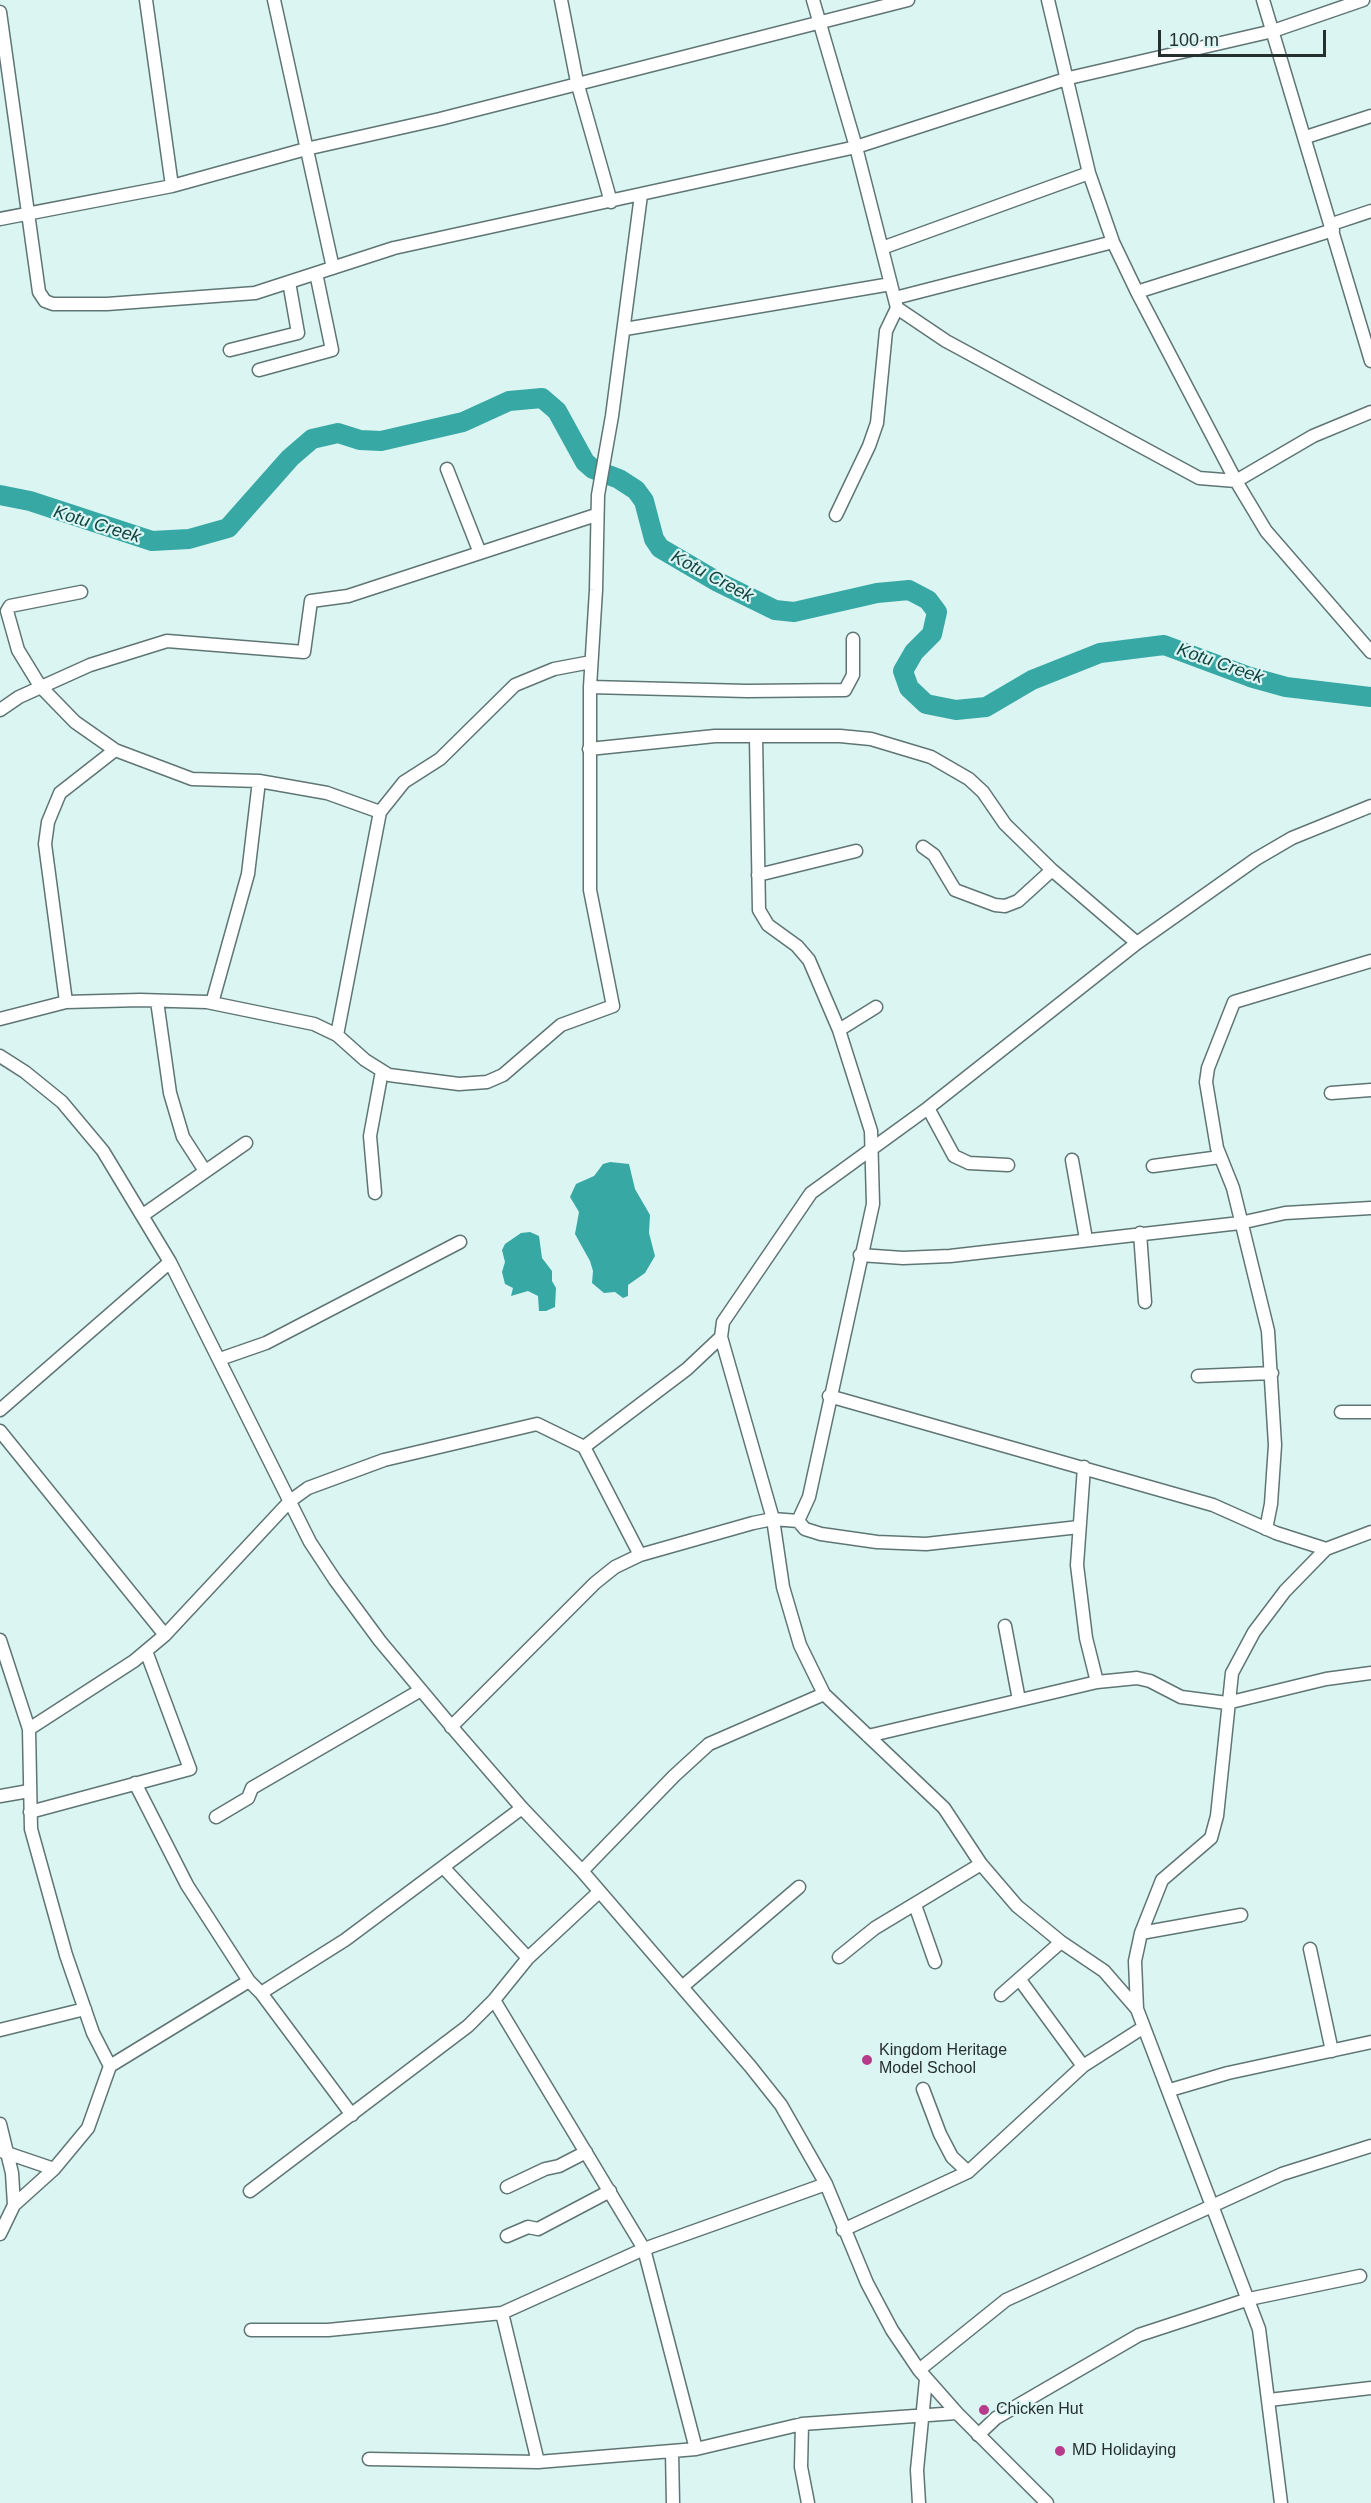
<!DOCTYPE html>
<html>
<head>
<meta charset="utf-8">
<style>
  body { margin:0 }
  #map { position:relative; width:1371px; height:2503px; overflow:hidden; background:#dbf5f3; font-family:Helvetica,sans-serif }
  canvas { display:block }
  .scale { position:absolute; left:1158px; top:30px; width:168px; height:27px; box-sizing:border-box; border:3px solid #252f2e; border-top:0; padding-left:8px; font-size:18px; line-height:21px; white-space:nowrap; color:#252f2e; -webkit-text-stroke:4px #dbf5f3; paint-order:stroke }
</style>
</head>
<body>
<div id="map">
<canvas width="1371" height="2503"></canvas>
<div class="scale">100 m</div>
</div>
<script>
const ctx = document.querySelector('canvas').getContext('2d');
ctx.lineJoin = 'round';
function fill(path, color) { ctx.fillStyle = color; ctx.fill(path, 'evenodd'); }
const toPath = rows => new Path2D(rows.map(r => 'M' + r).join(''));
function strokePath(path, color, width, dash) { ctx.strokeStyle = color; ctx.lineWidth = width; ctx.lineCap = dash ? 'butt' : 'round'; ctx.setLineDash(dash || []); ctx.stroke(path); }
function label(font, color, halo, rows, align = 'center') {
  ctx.font = font + ' Helvetica,sans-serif'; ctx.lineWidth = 4.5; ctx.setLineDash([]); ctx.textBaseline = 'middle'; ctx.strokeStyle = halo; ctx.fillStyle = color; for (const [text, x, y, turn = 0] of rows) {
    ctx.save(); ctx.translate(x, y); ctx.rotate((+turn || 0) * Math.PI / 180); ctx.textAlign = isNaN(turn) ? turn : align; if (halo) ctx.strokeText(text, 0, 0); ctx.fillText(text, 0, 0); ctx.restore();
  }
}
const water = toPath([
  [610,1162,629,1164,635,1189,650,1215,649,1233,655,1256,645,1273,628,1285,628,1296,623,1298,615,1292,604,1293,592,1283,593,1271,590,1261,575,1234,579,1212,570,1197,576,1184,594,1176,603,1164],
  [530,1232,539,1236,542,1258,552,1271,552,1281,556,1288,555,1307,546,1311,539,1311,538,1296,528,1291,511,1296,513,1288,505,1284,502,1272,505,1262,502,1250,505,1244,521,1233]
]);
const river = toPath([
  [0,495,30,501,152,541,189,539,228,528,290,458,312,439,338,433,360,440,381,441,463,422,509,401,542,398,557,411,585,462,593,469,619,479,636,490,644,501,654,539,660,548,718,582,775,610,794,612,877,593,909,590,928,600,937,612,932,634,914,652,903,671,909,688,926,704,956,710,986,707,1032,680,1100,653,1164,645,1250,677,1286,687,1371,697]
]);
const minor = toPath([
  [146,0,172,186],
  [274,0,333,268],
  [561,0,577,82,611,202],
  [813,0,856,147,897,308,886,331,877,423,869,446,836,515],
  [1048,0,1089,173,1113,242,1137,292,1236,481,1266,531,1371,652],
  [1263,0,1371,361],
  [0,12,39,292,45,301,53,304,107,304,255,293,394,248,856,147,1069,78,1273,31,1363,0],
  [1306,137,1371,116],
  [0,219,172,186,306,149,440,119,908,0],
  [1332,224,1371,211],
  [882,248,1089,173],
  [1137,292,1333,230],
  [895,298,1113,242],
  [897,308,946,341,1199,478,1236,481,1313,436,1371,412],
  [625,329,891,284],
  [230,350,298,333,289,282],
  [259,370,332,350,316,273],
  [447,469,480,553],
  [81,592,10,606,7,611,18,650,40,686,75,722,115,750,192,779,259,781,327,793,380,812],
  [590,687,747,691,845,690,853,675,853,639],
  [0,710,19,697,90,665,167,641,304,652,311,601,348,596,596,515],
  [589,749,715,736,840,736,871,739,931,757,969,779,983,792,1005,824,1052,870],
  [923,847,934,855,955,890,995,905,1005,906,1018,901,1052,870,1137,943],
  [758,875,856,851],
  [157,1001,170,1093,183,1137,205,1171],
  [66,1002,45,844,48,822,60,793,115,750],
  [212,1003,248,874,259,781],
  [0,1019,66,1002,140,1000,207,1002,314,1024,337,1035,365,1060,389,1075,459,1084,487,1082,503,1075,561,1025,613,1006,590,890,590,687,596,590,598,495,612,416,641,195],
  [839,1030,876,1007],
  [337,1035,380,812,404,782,440,759,515,685,554,669,591,662],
  [0,1056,25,1072,62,1102,103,1151,170,1262,310,1542,335,1580,380,1641,457,1733,522,1808,582,1871,750,2066,781,2105,826,2184,867,2283,892,2330,919,2370,957,2413,1047,2503],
  [1331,1093,1371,1090],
  [928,1108,954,1156,969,1163,1008,1165],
  [1072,1160,1086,1239],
  [1153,1166,1220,1157],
  [375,1193,370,1136,382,1071],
  [143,1215,246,1143],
  [1140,1233,1145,1302],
  [860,1255,903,1258,950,1256,1240,1223,1285,1213,1371,1208],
  [220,1359,266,1343,460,1242],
  [1198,1376,1272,1373],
  [829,1396,1213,1505,1276,1533,1326,1549],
  [0,1410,170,1262],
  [1341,1412,1371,1412],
  [0,1431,165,1635],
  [584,1447,687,1369,721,1337],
  [1084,1467,1077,1565,1086,1638,1097,1682],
  [798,1521,805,1529,821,1534,877,1542,926,1544,1079,1527],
  [1266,1529,1271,1504,1275,1445,1268,1331,1233,1188,1217,1148,1206,1082,1208,1068,1234,1002,1371,961],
  [1005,1626,1019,1700],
  [0,1640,29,1729],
  [451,1727,595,1583,615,1567,640,1555,753,1523,773,1519,798,1521,809,1497,873,1204,871,1131,839,1030,809,960,797,946,768,925,759,910,756,737],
  [868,1736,1097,1682,1137,1678,1150,1681,1181,1697,1227,1703,1326,1679,1371,1673],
  [135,1783,187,1885,249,1981,261,1993,352,2115],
  [0,1796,29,1791],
  [30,1812,190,1769,146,1651],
  [216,1817,248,1798,252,1788,421,1690],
  [443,1867,528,1958],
  [582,1871,674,1776,709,1744,824,1694],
  [915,1905,935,1962],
  [1141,1933,1241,1915],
  [1310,1949,1332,2051],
  [839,1957,875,1928,981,1864],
  [1020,1980,1083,2066],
  [682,1987,799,1887],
  [261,1993,345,1940,522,1808],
  [1001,1995,1061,1942],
  [494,2000,644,2249,696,2449],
  [1137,2009,1135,1961,1141,1933,1162,1880,1211,1838,1217,1816,1232,1673,1254,1632,1285,1591,1326,1549,1371,1532],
  [0,2030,85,2009],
  [110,2066,93,2033,66,1955,31,1829,29,1729,134,1661,165,1635,290,1501,308,1488,384,1460,537,1424,584,1447,640,1555],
  [923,2089,940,2134,952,2157,968,2172],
  [1170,2090,1228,2073,1371,2042],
  [0,2124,12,2173,14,2205],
  [1,2151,54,2169],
  [507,2187,545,2169,559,2166,586,2152],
  [250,2191,468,2026,494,2000,528,1958,599,1892],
  [843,2230,968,2172,1083,2066,1144,2027],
  [0,2234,14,2205,54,2169,88,2128,110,2066,249,1981],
  [507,2236,528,2227,538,2229,610,2191],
  [502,2313,538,2462],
  [251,2330,328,2330,502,2313,644,2249,826,2184],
  [919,2370,1006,2300,1282,2174,1371,2146],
  [1269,2400,1371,2388],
  [802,2424,801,2467,808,2503],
  [978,2435,996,2418,1139,2335,1249,2299,1360,2276],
  [672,2451,673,2503],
  [369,2459,538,2462,672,2451,696,2449,802,2424,957,2413],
  [919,2503,917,2470,926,2379],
  [1281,2503,1259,2329,1137,2009,1104,1971,1061,1942,1017,1906,981,1864,944,1808,824,1694,800,1645,783,1587,773,1519,721,1337,723,1322,811,1193,928,1108,1137,943,1256,859,1292,838,1371,806]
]);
const markers = [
  [867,2060,6,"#b83b8b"],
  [984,2410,6,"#b83b8b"],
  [1060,2451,6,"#b83b8b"]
];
const poiNames = [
  ["Kingdom Heritage",879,2051],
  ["Model School",879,2069],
  ["Chicken Hut",996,2410],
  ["MD Holidaying",1072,2451]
];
const waterNames = [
  ["Kotu Creek",97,525,17],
  ["Kotu Creek",712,577,28],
  ["Kotu Creek",1220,664,19]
];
fill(water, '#37a8a4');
strokePath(river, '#37a8a4', 20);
strokePath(minor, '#5f7574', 15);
strokePath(minor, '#fff', 12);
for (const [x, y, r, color] of markers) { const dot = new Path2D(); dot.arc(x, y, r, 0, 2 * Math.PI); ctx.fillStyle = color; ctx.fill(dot); strokePath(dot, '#dbf5f3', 2); }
label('16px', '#252f2e', '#dbf5f3', poiNames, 'left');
label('italic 18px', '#124442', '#dbf5f3', waterNames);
</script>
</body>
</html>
